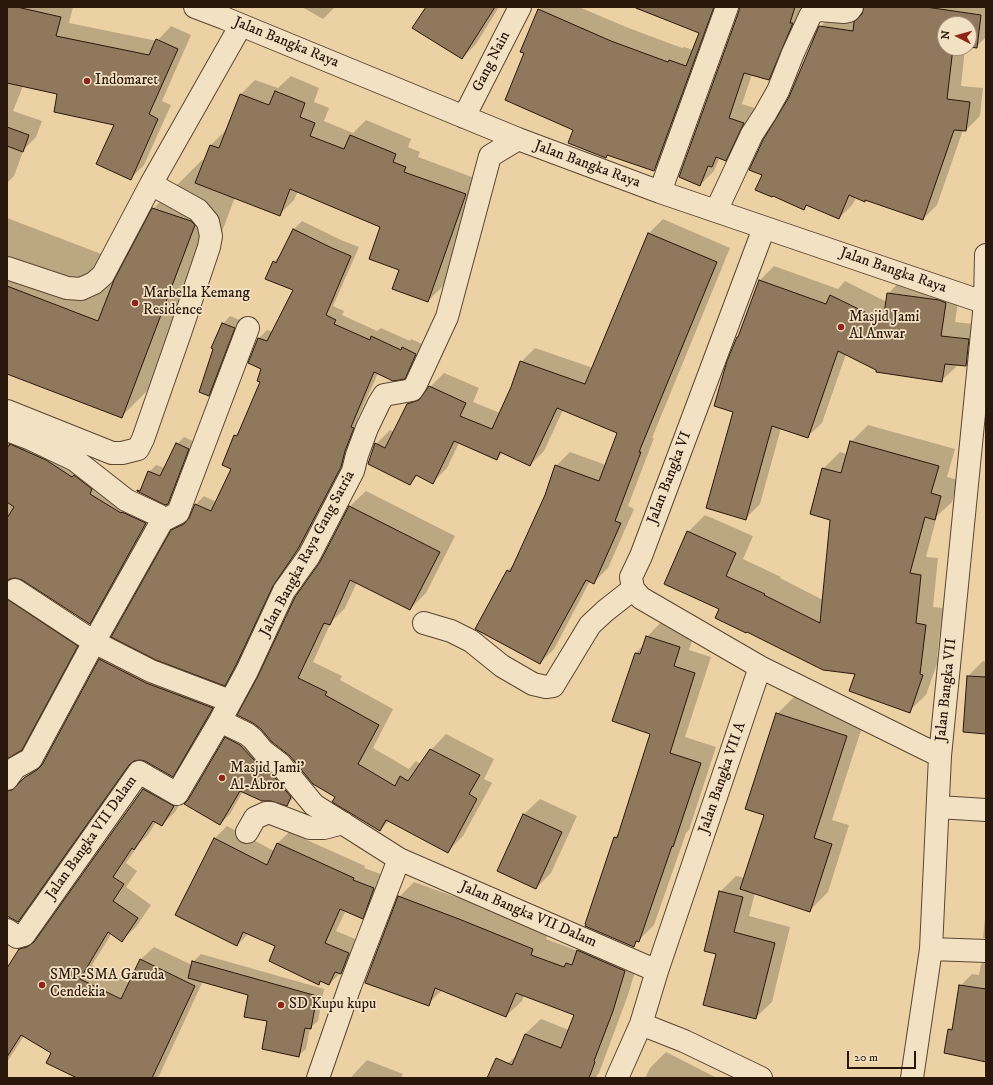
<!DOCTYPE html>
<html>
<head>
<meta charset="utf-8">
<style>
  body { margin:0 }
  #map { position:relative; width:993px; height:1085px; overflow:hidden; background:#ecd1a4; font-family:"IM FELL DW Pica",serif }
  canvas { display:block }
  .frame { position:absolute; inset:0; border:8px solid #2a170c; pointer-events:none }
  .north { position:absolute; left:937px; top:16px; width:40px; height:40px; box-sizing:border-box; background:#f3e1c4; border:1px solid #a3907a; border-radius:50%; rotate:276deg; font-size:11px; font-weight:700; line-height:16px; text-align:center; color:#2a170c }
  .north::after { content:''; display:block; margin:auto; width:14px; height:18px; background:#8f2418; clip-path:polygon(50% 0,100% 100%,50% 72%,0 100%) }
  .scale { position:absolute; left:847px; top:1051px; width:69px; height:18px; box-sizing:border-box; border:2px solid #2a170c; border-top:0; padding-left:5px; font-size:12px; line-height:14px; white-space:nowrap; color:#2a170c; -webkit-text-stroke:3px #f3e1c4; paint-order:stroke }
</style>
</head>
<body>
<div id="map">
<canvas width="993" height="1085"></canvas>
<div class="frame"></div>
<div class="north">N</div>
<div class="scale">20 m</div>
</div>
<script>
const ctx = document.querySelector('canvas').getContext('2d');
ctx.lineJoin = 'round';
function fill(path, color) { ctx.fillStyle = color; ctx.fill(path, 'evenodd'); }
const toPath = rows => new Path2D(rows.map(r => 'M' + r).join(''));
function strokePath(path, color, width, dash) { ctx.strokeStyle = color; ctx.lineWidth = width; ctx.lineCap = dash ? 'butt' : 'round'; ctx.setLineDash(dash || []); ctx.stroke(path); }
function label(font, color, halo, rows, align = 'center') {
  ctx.font = font + ' "IM FELL DW Pica",serif'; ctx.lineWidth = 3.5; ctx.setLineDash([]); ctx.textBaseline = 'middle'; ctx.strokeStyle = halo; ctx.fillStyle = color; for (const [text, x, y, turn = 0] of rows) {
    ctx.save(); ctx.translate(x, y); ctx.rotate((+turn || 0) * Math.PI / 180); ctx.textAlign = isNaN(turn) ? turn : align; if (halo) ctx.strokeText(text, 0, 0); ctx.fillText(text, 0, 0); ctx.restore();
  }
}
const shadow = toPath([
  [7,7,73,7,69,23,157,41,171,26,191,35,162,101,171,105,144,165,131,178,115,124,59,93,23,86,13,111,42,121,36,137,24,149,14,176,7,183],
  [302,7,335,7,323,19],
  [427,7,499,7,476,44,462,58],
  [542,7,579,7,626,27,682,48,684,47,693,50,701,33,631,7,722,7,668,156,654,170,608,154,606,156,575,129,525,53,539,10],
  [740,7,804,7,783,64,769,78,752,74,742,104,758,109,740,145,726,159,721,157,719,159,714,171,700,185],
  [865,7,986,7,986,37,976,47,969,46,969,24,945,24,945,48,965,48,961,86,983,88,980,116,966,130,963,130,937,205,923,219,856,197,853,204,839,218,808,204,804,209,763,175,790,98,820,27,834,13,861,16],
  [291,76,319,88,314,102,329,108,324,121,353,133,366,120,411,139,408,147,420,152,418,157,480,180,443,286,428,301,400,269,381,227,298,191,294,200,279,215,235,197,171,367,122,416,7,373,7,218,125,263,153,209,202,160,205,161,211,145,226,130,240,95,255,80,278,88],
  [663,219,730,248,652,438,654,438,628,506,634,509,608,568,594,582,590,581,554,649,540,663,477,629,508,570,515,563,546,495,556,466,570,452,606,465,618,432,563,410,544,451,530,465,503,452,497,459,459,443,447,468,433,482,418,475,410,483,376,444,390,430,394,432,408,404,422,390,429,388,444,373,479,388,473,402,500,413,512,387,521,362,535,348,593,368,649,233],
  [302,221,341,240,359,247,333,306,344,311,342,315,377,331,381,328,410,341,411,339,424,345,413,369,404,378,378,373,358,418,361,420,349,457,306,540,281,576,244,656,233,676,225,685,172,531,181,522,191,517,196,504,204,496,216,502,232,468,235,436,240,430,261,381,263,368,259,338,267,330,273,332,294,290,274,262,281,254,294,229],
  [774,266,838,289,845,281,887,302,888,294,902,279,960,288,955,322,983,325,980,351,966,365,956,364,956,367,941,381,878,369,846,354,822,423,807,437,781,428,760,504,746,518,734,411,737,337,740,335,760,280],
  [230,316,242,321,216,387,209,395,223,324],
  [868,425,955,449,947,477,958,480,952,502,937,516,926,557,938,558,933,607,943,608,937,657,939,658,926,695,909,711,856,673,720,608,688,532,705,515,753,536,743,559,781,577,780,578,823,600,831,519,823,469,840,452,847,454,851,442],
  [7,431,154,515,98,615,90,623,22,578,11,577,10,581,85,638,30,740,21,749,11,755,7,760],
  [184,437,195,442,175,496,167,503,138,491,144,485,149,472,156,465,165,468,177,444],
  [366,491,455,536,426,593,410,609,357,582,345,608,331,622,313,662,342,676,340,680,393,709,373,748,409,769,416,761,421,764,431,750,446,734,494,759,484,779,492,783,463,836,447,852,389,821,380,830,336,796,290,755,272,741,321,562,350,506],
  [662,621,695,632,689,650,711,657,685,737,716,747,689,830,686,833,654,925,633,946,615,837,619,833,652,733,635,653,644,645,647,637],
  [108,651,220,700,181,768,172,776,146,760,134,760,26,913,18,921,7,914,7,780,14,784,20,783,33,770,44,763,100,659],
  [983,661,986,662,986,733,968,676],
  [796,695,865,718,832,820,849,825,828,892,809,911,755,893,749,916,790,927,772,1002,756,1017,717,954,720,892,736,876,745,878,765,815,777,714],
  [236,727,297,794,287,805,243,791,230,814,220,824,226,738],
  [157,776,187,792,175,812,162,825,156,822,148,835,139,844,126,863,137,871,126,887,151,905,136,927,122,940,112,933,92,965,129,983,140,960,154,947,192,965,193,962,201,954,324,989,318,1021,310,1028,306,1049,298,1056,249,994,203,981,158,1078,79,1078,52,1053,24,1036,7,1062,7,970,20,950,33,936,41,934,143,789],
  [540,799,577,816,551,873,536,888,524,814],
  [227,826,274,851,277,844,289,832,365,866,364,868,386,876,374,905,362,917,346,910,336,931,360,941,353,961,329,984,322,981,319,984,277,946,248,934,237,945,176,915,215,838],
  [414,882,475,904,548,933,546,939,578,951,593,935,640,955,628,995,599,1073,595,1078,503,1078,508,1063,518,1054,525,1034,541,1019,569,1030,576,1015,524,995,522,1001,506,1016,442,990,428,1004,399,897],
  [986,908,986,938,983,938],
  [986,959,986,1060,949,1030,954,1025,960,986,972,974,979,975,981,964],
  [666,1052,717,1078,645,1078,650,1068],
  [367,1060,403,1074,401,1078,351,1078,353,1075]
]);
const building = toPath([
  [7,7,17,7,61,17,56,36,149,55,156,39,178,49,149,114,158,119,131,180,96,164,114,125,54,112,57,94,7,83,7,7],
  [426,7,495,7,462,59,412,28,426,7],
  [636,7,714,7,654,171,607,155,606,158,568,143,573,130,505,100,524,53,520,52,538,9,611,41,668,62,669,60,686,66,699,33,636,8,636,7],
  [739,7,795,7,790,23,793,23,769,80,744,73,729,118,744,123,726,161,716,157,712,167,708,166,700,186,679,177,739,11,739,7],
  [864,7,926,7,981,15,977,48,969,47,969,24,945,24,945,48,953,48,947,99,970,102,966,131,954,130,923,220,865,200,865,202,849,195,839,219,806,205,804,210,773,196,772,197,755,190,762,175,749,170,763,140,789,97,819,26,853,31,854,22,862,14,864,7],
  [275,91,305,103,300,117,315,123,310,136,344,149,350,135,396,154,393,162,406,167,404,172,466,194,428,302,392,289,399,270,369,259,380,227,290,189,280,216,195,183,210,145,219,148,240,94,269,105,275,91],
  [7,127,29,135,23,152,7,146,7,127],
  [152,208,191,221,195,225,122,418,7,374,7,286,98,321,114,280,152,208],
  [293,229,332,248,351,256,326,315,336,320,334,324,370,340,371,336,401,350,402,347,416,354,405,379,393,381,374,372,351,427,354,428,345,451,341,467,298,549,273,586,236,665,225,686,156,660,111,637,171,530,184,524,189,518,195,504,211,511,231,469,222,465,234,435,237,436,260,382,257,381,261,369,248,363,258,338,267,341,293,290,265,279,273,261,276,263,293,229],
  [648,233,717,262,639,452,641,452,615,521,621,523,594,584,586,580,540,664,475,629,507,570,510,572,545,495,555,465,599,481,617,433,557,408,530,466,500,452,497,460,454,441,433,484,416,475,410,485,368,464,375,443,385,448,407,404,419,400,429,386,466,403,460,416,492,429,511,387,520,361,585,384,648,233],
  [759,280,826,304,830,295,883,321,887,293,939,300,946,303,941,336,969,339,966,366,945,364,942,382,876,372,876,370,838,351,808,438,772,426,746,520,706,508,733,412,714,406,727,361,737,337,738,337,759,280],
  [222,323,235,328,209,396,199,392,213,349,211,348,222,323],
  [850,441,939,466,931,493,941,496,935,520,925,517,910,573,921,575,916,623,926,625,920,674,923,675,910,713,849,691,855,674,823,670,747,632,746,633,715,618,719,609,664,584,687,531,736,553,726,576,765,594,764,595,820,623,830,520,810,514,822,468,841,473,850,441],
  [176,443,189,449,168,504,165,505,137,491,137,490,140,491,148,471,160,476,176,443],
  [10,444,46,460,72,477,74,475,92,489,90,494,121,513,122,512,146,523,90,624,22,580,15,578,10,579,7,581,7,518,14,507,7,502,7,448,10,444],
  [349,506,440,552,410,610,350,580,330,625,324,623,298,678,327,692,325,695,379,725,358,764,395,786,400,776,408,781,430,749,480,775,469,794,477,799,448,853,386,820,380,831,332,802,335,797,313,784,290,756,272,742,261,729,253,723,237,715,258,676,295,597,320,562,349,506],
  [7,599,78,646,22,750,7,759,7,599],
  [646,636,680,647,674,666,695,673,670,753,701,763,673,847,672,846,639,942,636,941,634,947,585,926,586,924,585,924,614,837,617,838,650,734,612,721,635,653,640,654,646,636],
  [99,659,146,683,213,708,173,777,145,761,140,760,134,761,129,765,18,922,7,916,7,791,12,790,24,778,37,770,42,765,99,659],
  [967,676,986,677,986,734,963,732,967,676],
  [776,713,847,736,814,838,832,844,810,912,740,889,764,815,745,809,776,713],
  [225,737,240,745,255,761,271,773,291,797,287,806,271,801,262,801,240,791,220,825,184,804,188,800,225,737],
  [143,789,174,806,162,826,153,821,134,850,132,848,113,877,124,884,113,901,138,918,122,942,108,932,80,979,121,999,140,959,195,986,152,1078,77,1078,46,1063,51,1053,21,1035,7,1057,7,968,19,949,27,947,34,942,143,789],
  [523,814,562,832,536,889,497,871,523,814],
  [214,838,267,865,277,843,354,878,353,880,374,888,363,919,340,909,325,943,349,953,341,974,335,972,329,985,320,981,319,985,269,961,275,946,243,932,237,946,175,915,214,838],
  [719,891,743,897,734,932,775,943,756,1019,703,1005,716,954,704,951,719,891],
  [398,896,459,919,533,949,531,955,564,967,566,963,572,965,577,950,625,971,613,1011,594,1061,595,1062,589,1078,487,1078,496,1058,512,1065,525,1034,561,1048,574,1015,516,993,506,1017,435,988,429,1006,365,983,398,896],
  [192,961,317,996,311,1029,305,1028,299,1057,262,1049,267,1021,244,1017,248,995,188,978,192,961],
  [959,985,986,989,986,1062,944,1053,948,1029,952,1030,959,985]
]);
const minor = toPath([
  [195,7,224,18,518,139,660,192,986,303],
  [464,117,520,7],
  [660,192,727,7],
  [716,211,752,134,765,114,778,91,793,53,810,16,814,12,819,10,844,12,849,11,852,7],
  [764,228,641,556,631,577,633,589,641,598,760,667,940,756],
  [7,268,67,288,81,289,94,283,103,275,151,184,241,25],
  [7,411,112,453,122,453,138,449,143,439,180,333,209,247,211,236,208,222,198,210,151,184],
  [7,430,31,439,75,460,126,500,158,515,162,521],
  [15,590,94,642,151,671,230,701],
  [424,623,451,631,471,641,502,666,533,684,546,687,553,686,590,625,605,611,633,589],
  [220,721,247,734,253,739,263,751,280,764,314,805,399,859,657,971],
  [7,779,15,768,31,759,94,642,162,521,178,513,248,328],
  [938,807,986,810],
  [247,832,255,818,266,813,271,813,310,828,324,828,343,823],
  [7,930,17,937,24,935,139,772,177,794,220,721,247,671,284,591,309,556,353,471,357,455,367,428,379,403,384,395,412,390,416,384,447,317,490,156,518,139],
  [931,949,986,951],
  [641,1024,684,1041,761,1078],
  [318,1078,350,986,399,859],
  [617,1078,641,1024,657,971,760,667],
  [912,1078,931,949,940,756,985,303,986,255]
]);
const markers = [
  [87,81,4,"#8f2418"],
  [135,303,4,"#8f2418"],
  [841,327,4,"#8f2418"],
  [222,778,4,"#8f2418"],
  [42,985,4,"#8f2418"],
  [281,1005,4,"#8f2418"]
];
const streetNames = [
  ["Jalan Bangka Raya",286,43,22],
  ["Gang Nain",492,62,-63],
  ["Jalan Bangka Raya",587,165,20],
  ["Jalan Bangka Raya",893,271,19],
  ["Jalan Bangka VI",670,478,-69],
  ["Jalan Bangka Raya Gang Satria",308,554,-62],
  ["Jalan Bangka VII",947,690,-84],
  ["Jalan Bangka VII A",723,778,-71],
  ["Jalan Bangka VII Dalam",92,838,-55],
  ["Jalan Bangka VII Dalam",528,915,23]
];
const poiNames = [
  ["Indomaret",95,81],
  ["Marbella Kemang",143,294],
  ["Residence",143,311],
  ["Masjid Jami",849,318],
  ["Al Anwar",849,335],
  ["Masjid Jami'",230,769],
  ["Al-Abror",230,786],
  ["SMP-SMA Garuda",50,976],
  ["Cendekia",50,993],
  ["SD Kupu kupu",289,1005]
];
fill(shadow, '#0003');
fill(building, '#8f785b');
strokePath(building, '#2a170c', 1);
strokePath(minor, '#5a4632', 24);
strokePath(minor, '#f3e1c4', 22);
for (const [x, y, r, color] of markers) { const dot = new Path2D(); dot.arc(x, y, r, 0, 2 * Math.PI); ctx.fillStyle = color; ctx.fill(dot); strokePath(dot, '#f3e1c4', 1.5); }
label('15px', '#2a170c', '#f3e1c4', streetNames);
label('15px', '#2a170c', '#f3e1c4', poiNames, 'left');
</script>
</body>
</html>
